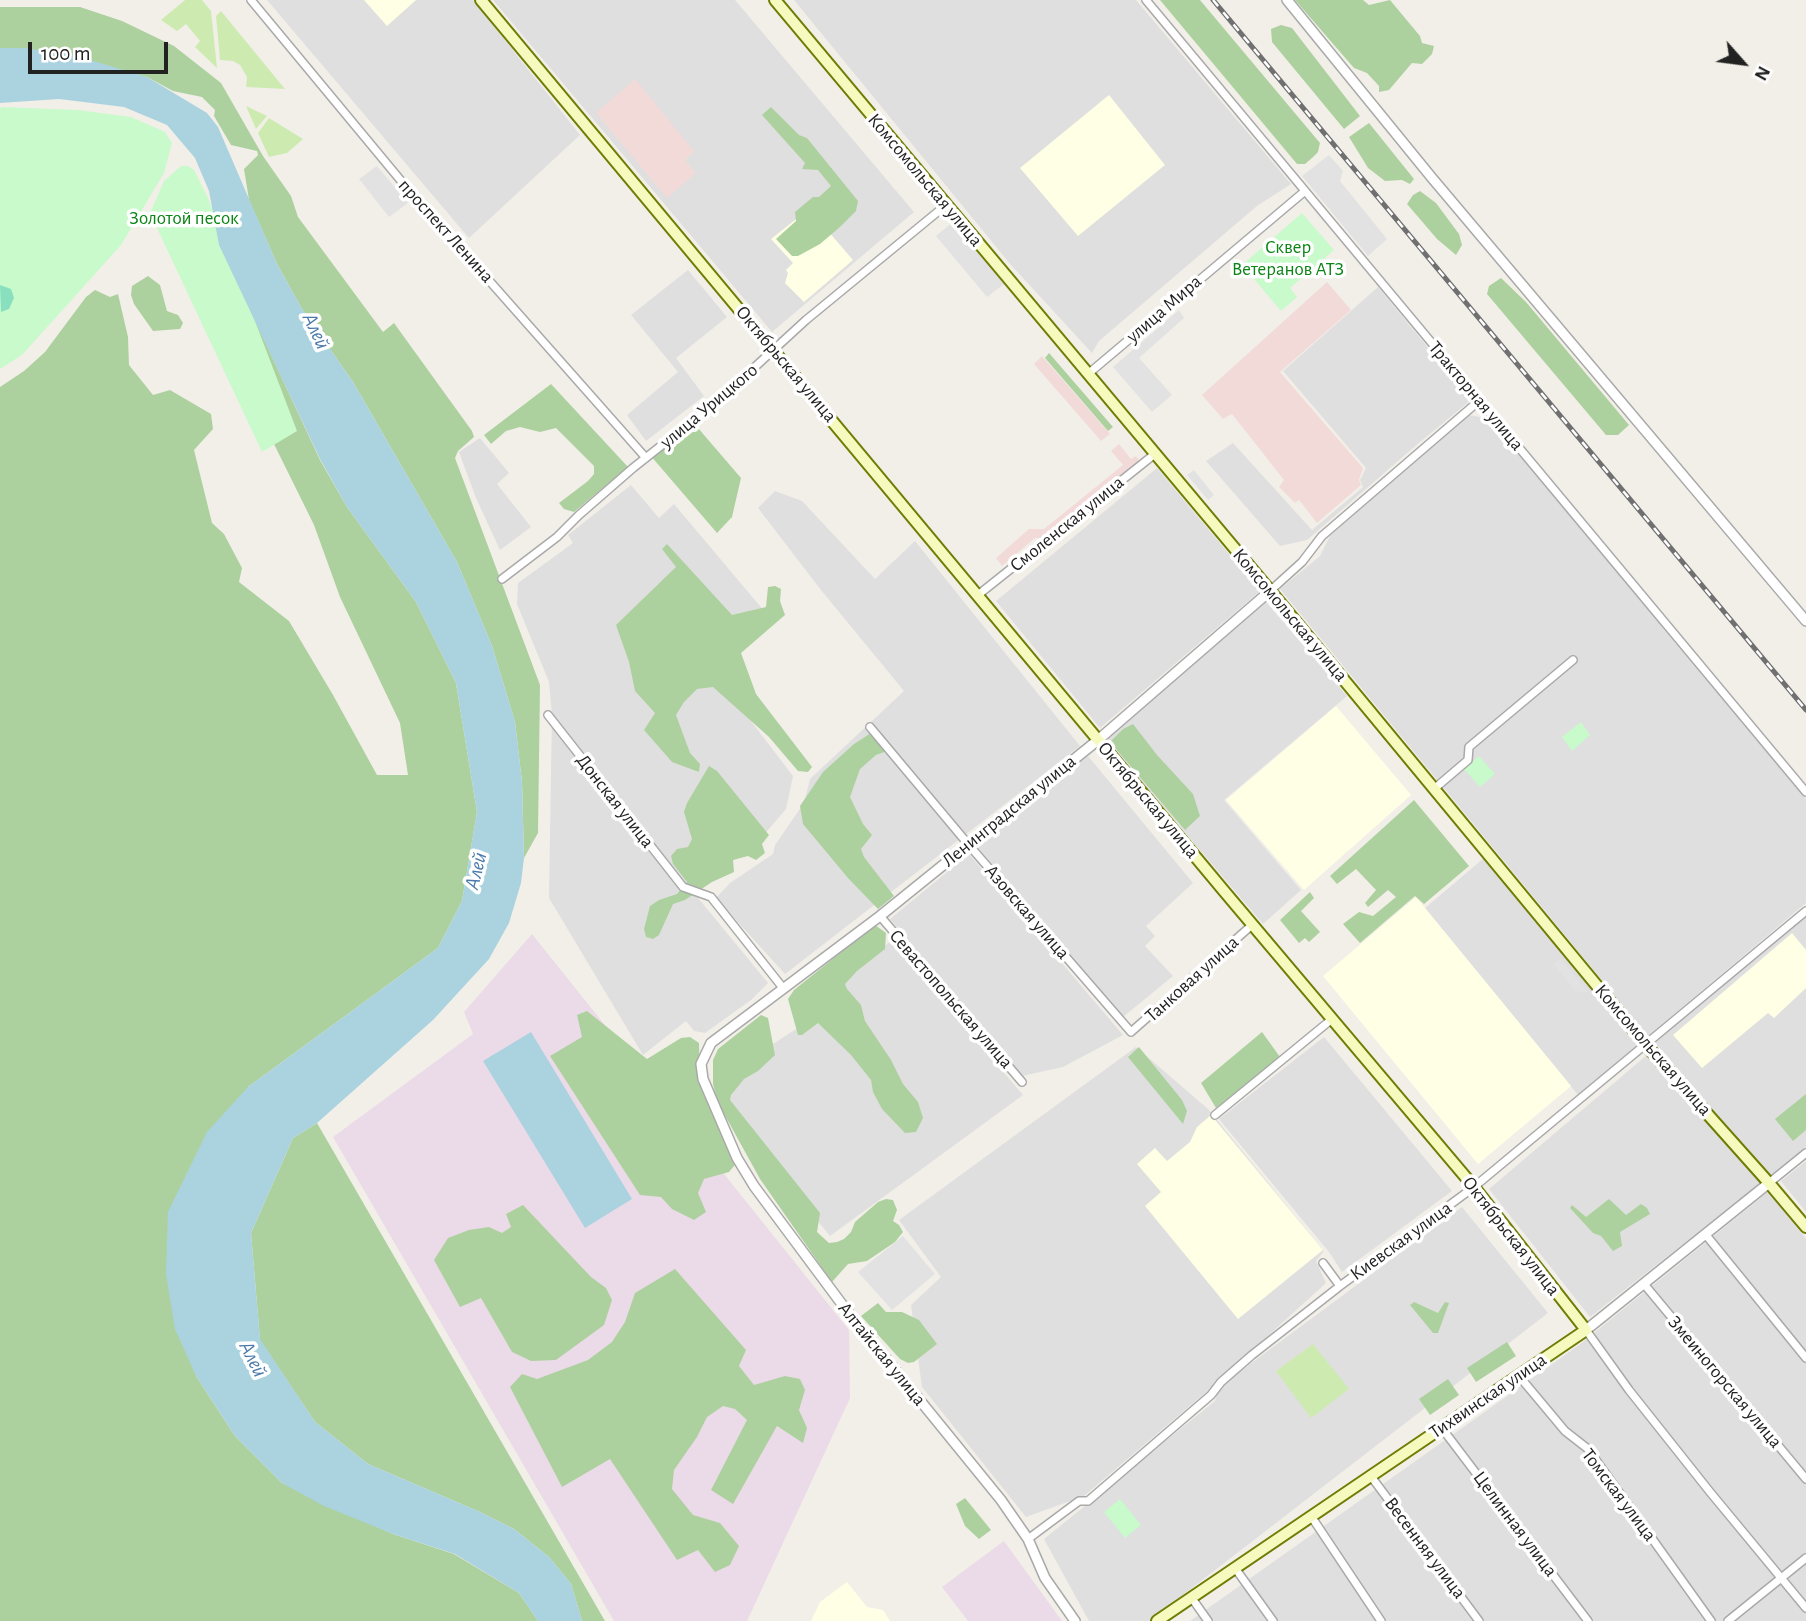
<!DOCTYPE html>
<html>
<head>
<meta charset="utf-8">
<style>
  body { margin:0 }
  #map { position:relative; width:1806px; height:1621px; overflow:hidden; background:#f2efe9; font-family:"Alegreya Sans",sans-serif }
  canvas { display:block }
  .north { position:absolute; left:1708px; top:28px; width:70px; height:70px; -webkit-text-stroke:5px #fff; paint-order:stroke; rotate:118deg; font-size:19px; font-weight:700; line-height:28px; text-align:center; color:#222 }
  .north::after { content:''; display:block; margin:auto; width:24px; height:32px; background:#222; clip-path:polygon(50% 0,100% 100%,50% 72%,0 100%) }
  .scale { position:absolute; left:28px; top:42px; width:140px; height:32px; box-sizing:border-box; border:4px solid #222; border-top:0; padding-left:9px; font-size:21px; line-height:24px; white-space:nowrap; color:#222; -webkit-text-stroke:5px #fff; paint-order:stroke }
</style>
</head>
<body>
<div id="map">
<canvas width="1806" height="1621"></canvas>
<div class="north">N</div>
<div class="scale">100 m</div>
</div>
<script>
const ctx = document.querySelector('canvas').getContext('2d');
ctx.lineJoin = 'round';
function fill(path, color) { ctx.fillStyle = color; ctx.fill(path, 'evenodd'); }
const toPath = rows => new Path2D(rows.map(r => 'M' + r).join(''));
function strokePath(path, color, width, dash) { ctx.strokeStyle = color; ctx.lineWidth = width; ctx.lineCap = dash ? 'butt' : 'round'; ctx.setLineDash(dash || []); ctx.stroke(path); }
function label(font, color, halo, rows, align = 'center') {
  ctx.font = font + ' "Alegreya Sans",sans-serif'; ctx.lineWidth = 7; ctx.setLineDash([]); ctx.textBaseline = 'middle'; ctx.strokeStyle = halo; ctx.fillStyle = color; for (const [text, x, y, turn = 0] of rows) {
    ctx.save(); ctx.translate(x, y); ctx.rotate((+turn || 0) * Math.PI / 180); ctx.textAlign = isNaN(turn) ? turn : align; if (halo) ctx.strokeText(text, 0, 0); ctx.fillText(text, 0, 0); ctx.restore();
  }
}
const residential = toPath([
  [267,0,473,0,580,135,469,238],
  [493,0,735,0,914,212,772,332],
  [794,0,1136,0,1291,184,1257,206,1099,341,1092,353,1011,265],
  [688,270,727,317,676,358,704,396,646,441,627,415,678,372,631,315],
  [1378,287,1471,400,1420,442,1307,540,1280,546,1206,461,1233,443,1312,530,1363,487,1360,480,1366,468,1283,371],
  [1469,415,1491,419,1618,566,1664,630,1806,799,1806,903,1648,1036,1280,589,1320,556,1330,536],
  [480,438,509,473,497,484,531,527,500,550,476,498,459,452],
  [1157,468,1260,591,1100,728,996,601],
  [631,485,659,518,674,504,765,612,708,665,793,776,786,809,762,837,694,893,768,983,751,1000,705,1033,694,1031,686,1021,643,1055,549,898,552,714,549,682,517,604,518,583,573,543,568,535],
  [775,491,802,501,875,579,915,541,1080,746,785,974,716,898,730,883,773,854,775,845,804,803,810,779,904,691,821,590,758,508],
  [1266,602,1347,696,1224,800,1301,890,1263,924,1106,740],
  [1088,756,1193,883,1146,926,1155,936,1145,946,1173,976,1123,1017,977,846],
  [969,854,1123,1035,1063,1067,1022,1076,890,919],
  [1484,858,1640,1045,1578,1095,1425,908],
  [1806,917,1806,1147,1771,1175,1655,1043],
  [891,941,1023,1095,830,1236,768,1160,724,1099,770,1046,840,1000,836,983],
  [1324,1037,1452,1191,1342,1272,1329,1252,1219,1119],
  [1136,1047,1208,1109,1324,1251,1316,1261,1326,1283,1206,1392,1084,1496,1026,1517,922,1387,911,1305,941,1277,899,1220],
  [1647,1055,1762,1182,1590,1317,1489,1189],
  [1806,1161,1806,1212,1781,1181],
  [1768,1192,1806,1239,1806,1621,1190,1621,1579,1345],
  [1462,1207,1548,1313,1149,1621,1089,1621,1044,1539,1215,1401,1219,1387]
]);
const commercial = toPath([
  [635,79,694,151,685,160,696,173,667,198,596,113],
  [1327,282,1351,310,1280,372,1363,468,1359,480,1361,485,1317,523,1299,500,1295,503,1279,487,1284,480,1232,414,1223,419,1202,395],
  [1042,356,1110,434,1101,441,1034,364],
  [1119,444,1131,459,1136,456,1141,463,1047,538,1035,538,1002,566,996,558,1029,529,1044,529,1123,465,1111,451]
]);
const industrial = toPath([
  [532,934,849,1330,850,1398,747,1621,614,1621,333,1137,473,1034,464,1012],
  [1004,1541,1062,1621,968,1621,942,1587]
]);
const education = toPath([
  [364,0,416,0,387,26],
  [1109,95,1165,165,1078,236,1020,168],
  [809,209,853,260,804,302,785,283,788,273,786,270,793,263,771,239],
  [1336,706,1411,795,1304,890,1226,800],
  [1416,897,1571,1086,1478,1164,1323,976],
  [1792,933,1806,950,1806,988,1774,1018,1768,1013,1702,1068,1673,1035],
  [1211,1115,1323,1250,1238,1319,1145,1206,1161,1192,1137,1164,1155,1148,1167,1161,1190,1142,1197,1127],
  [847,1582,867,1607,883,1610,890,1621,811,1621,820,1602]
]);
const grass = toPath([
  [185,0,202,0,211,11,217,68,195,47,200,41,186,24,177,31,161,20],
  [221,11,285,89,246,87,247,77,240,65,233,61,220,60,216,16],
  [246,106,267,116,256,129],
  [269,118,303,139,287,153,269,157,258,133],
  [1313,1344,1349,1389,1311,1418,1276,1371]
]);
const forest = toPath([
  [1160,0,1200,0,1320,143,1318,152,1312,158,1305,164,1297,164],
  [1295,0,1363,0,1369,5,1390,0,1420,36,1422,43,1434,46,1432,54,1422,64,1412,63,1389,90,1379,92,1379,86,1367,73,1354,68],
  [0,7,80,7,122,21,174,46,221,83,263,156,291,196,298,217,383,332,394,323,472,431,474,437,458,451,455,458,540,685,538,833,524,858,522,782,515,722,492,646,457,562,353,382,302,309,277,264,249,200,244,169,258,155,257,151,231,145,214,116,215,110,202,97,173,91,147,77,23,48,0,48],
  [1281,25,1292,28,1360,116,1344,129,1272,42,1271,29],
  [771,107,799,135,807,138,858,201,856,211,840,227,820,244,798,256,792,256,776,239,796,221,795,212,813,197,819,197,831,186,818,170,802,169,805,163,762,115],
  [1369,123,1414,179,1410,184,1402,180,1385,181,1368,168,1349,137],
  [1420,191,1436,203,1459,234,1462,245,1456,255,1437,239,1407,204,1413,195],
  [148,276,160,285,167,311,178,315,183,323,180,329,153,331,134,304,131,295,132,286],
  [1501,278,1526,302,1629,425,1618,435,1606,435,1487,294,1489,286],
  [95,290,110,297,118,294,128,337,129,365,153,395,170,390,211,414,213,429,194,450,212,523,224,534,242,568,239,582,289,621,333,695,377,775,408,775,400,723,340,597,314,525,273,442,247,303,320,460,347,507,416,602,456,683,477,812,462,901,438,948,248,1087,196,1376,235,1436,282,1483,393,1534,454,1554,519,1593,538,1621,0,1621,0,387,24,371,45,352,86,297],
  [1049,353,1113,427,1108,431,1045,358],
  [551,384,628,467,574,512,564,509,559,503,588,481,594,474,594,466,556,428,540,432,520,427,506,431,491,444,484,435],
  [692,421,741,478,732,517,717,533,650,455],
  [667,544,732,615,766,607,768,587,775,586,781,589,780,601,785,615,741,653,756,694,812,767,808,772,798,771,769,737,713,687,697,689,684,702,676,715,690,753,700,764,699,772,672,762,644,730,655,713,635,691,629,662,616,625,676,567,662,549],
  [1133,724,1157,755,1193,794,1200,816,1185,830,1110,742,1123,729],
  [871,733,887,751,876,755,860,769,850,797,863,824,872,835,861,849,864,857,894,896,878,909,848,878,803,824,800,806,823,772,854,744],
  [709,766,717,771,769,835,762,844,765,853,756,860,748,856,733,860,734,872,712,882,685,900,673,904,659,935,653,939,646,937,644,929,650,906,659,900,677,894,687,882,673,864,671,856,677,849,688,847,692,839,684,812,687,803],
  [1414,800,1469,866,1424,904,1415,896,1360,943,1343,924,1359,912,1373,916,1396,897,1388,890,1368,907,1365,903,1376,890,1356,869,1337,884,1330,876],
  [1310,892,1314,898,1301,911,1320,932,1309,942,1305,938,1299,943,1280,920],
  [875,925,886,933,885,949,857,971,845,984,847,989,861,1005,865,1021,891,1060,903,1084,918,1102,923,1118,916,1132,905,1133,882,1109,873,1092,871,1080,851,1055,818,1023,802,1035,798,1035,788,999,794,990],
  [587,1011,647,1059,681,1038,690,1037,699,1043,700,1075,704,1096,722,1130,735,1165,729,1172,704,1179,698,1193,706,1212,694,1220,672,1209,661,1197,640,1195,550,1056,582,1037,577,1015],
  [761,1015,768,1018,775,1055,758,1071,744,1079,731,1095,730,1100,820,1213,817,1232,829,1243,837,1242,844,1239,851,1232,855,1222,878,1202,886,1199,893,1200,897,1210,893,1221,899,1225,903,1232,895,1242,867,1261,848,1264,832,1282,760,1179,717,1101,713,1084,713,1060,718,1049],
  [1262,1032,1280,1057,1216,1108,1201,1083],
  [1139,1047,1182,1100,1187,1111,1183,1124,1128,1057],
  [1806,1094,1806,1130,1793,1141,1775,1119],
  [317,1123,605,1621,582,1621,571,1584,549,1557,514,1529,480,1512,368,1464,315,1422,260,1340,251,1233,293,1138],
  [1609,1199,1626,1215,1641,1204,1647,1208,1650,1214,1620,1232,1622,1246,1613,1251,1601,1236,1593,1233,1570,1208,1572,1205,1586,1217],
  [523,1205,591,1277,606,1288,612,1300,604,1325,556,1360,531,1361,512,1352,481,1298,460,1307,434,1260,448,1238,469,1230,489,1227,502,1233,511,1227,506,1214],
  [675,1269,746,1350,739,1366,754,1385,785,1376,800,1379,805,1390,799,1410,807,1428,803,1443,777,1426,733,1504,711,1490,747,1420,735,1409,723,1406,707,1417,697,1437,674,1470,672,1489,693,1515,720,1523,739,1546,730,1565,715,1572,698,1550,677,1560,610,1459,562,1487,510,1387,522,1374,537,1379,588,1360,612,1342,625,1322,635,1293],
  [1414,1302,1438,1313,1445,1302,1449,1303,1438,1333,1433,1333,1410,1305],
  [878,1303,886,1312,902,1312,919,1320,937,1344,914,1362,908,1363,900,1359,861,1316],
  [1507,1342,1516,1356,1476,1382,1467,1368],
  [1448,1379,1459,1395,1430,1415,1419,1399],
  [965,1498,991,1530,979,1539,965,1526,956,1504]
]);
const park = toPath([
  [3,107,78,110,131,117,165,132,172,143,164,173,121,245,22,355,0,369,0,108],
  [181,166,188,166,194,170,208,198,297,431,262,452,150,213,164,181],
  [1302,213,1334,250,1290,288,1297,297,1281,311,1242,265],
  [1581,722,1590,735,1572,751,1562,737],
  [1479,756,1495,774,1480,787,1464,769],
  [1120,1499,1141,1525,1125,1538,1104,1512]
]);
const pitch = toPath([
  [0,285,11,289,14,298,9,309,1,312]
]);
const parking = toPath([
  [1329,155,1343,171,1340,181,1387,239,1368,256,1302,176],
  [377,166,408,203,389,217,359,179],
  [953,222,1004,284,987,297,936,236],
  [1179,310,1184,318,1139,358,1172,395,1152,412,1113,367],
  [1194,470,1214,495,1208,500,1187,475],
  [1561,959,1588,992,1576,992,1553,964],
  [903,1236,935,1274,892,1310,858,1272]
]);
const water = toPath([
  [0,48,23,48,70,54,147,77,207,113,218,127,277,264,302,309,353,382,457,562,492,646,515,722,522,782,524,858,521,883,509,923,489,959,433,1020,317,1123,293,1138,251,1233,260,1339,315,1422,368,1464,480,1512,514,1529,549,1557,571,1584,582,1621,538,1621,519,1593,455,1554,393,1534,324,1506,282,1483,235,1436,196,1376,175,1329,166,1274,168,1212,207,1132,248,1087,438,948,462,901,477,812,456,683,416,602,347,507,320,459,219,245,209,191,195,158,167,125,124,107,59,99,0,103],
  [531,1032,632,1199,585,1228,483,1061]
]);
const minor = toPath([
  [251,0,402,182,646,458],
  [1146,0,1806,792],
  [1088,374,1305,191],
  [502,579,557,537,579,515,633,468,720,399,806,320,946,205],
  [1270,591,1302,562,1322,536,1480,400],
  [978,595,1156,453],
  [548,715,683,887,711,897,783,988],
  [870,727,968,844,1131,1032,1252,925],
  [1434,789,1468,760,1469,747,1573,660],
  [880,916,1022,1082],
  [1215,1115,1332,1019],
  [1769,1183,1806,1153],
  [1706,1235,1806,1358],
  [1323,1263,1340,1286],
  [1644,1284,1806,1479],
  [1586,1330,1629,1390,1710,1492,1806,1608],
  [1519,1376,1565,1431,1588,1449,1711,1621],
  [1441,1427,1588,1621],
  [1370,1475,1479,1621],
  [1311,1516,1381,1621],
  [1028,1539,1079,1501,1088,1501,1211,1395,1221,1382,1252,1355,1340,1286,1474,1187,1806,911],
  [1235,1568,1273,1621],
  [1191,1597,1208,1621],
  [1728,1621,1806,1558]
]);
const tertiary = toPath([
  [1287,0,1432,178,1806,621],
  [1586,1330,1769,1183],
  [1075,1621,1045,1578,1028,1539,1001,1500,844,1307,754,1186,737,1158,703,1079,701,1064,711,1043,880,916,1098,740,1270,591]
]);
const secondary = toPath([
  [481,0,1224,891,1474,1187,1586,1330,1157,1621],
  [775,0,1277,599,1646,1045,1769,1183,1806,1227]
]);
const rail = toPath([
  [1213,0,1806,710]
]);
const streetNames = [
  ["Комсомольская улица",925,180,50],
  ["проспект Ленина",446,231,48],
  ["улица Мира",1164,309,-41],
  ["Октябрьская улица",786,364,50],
  ["Тракторная улица",1476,396,50],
  ["улица Урицкого",709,406,-40],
  ["Смоленская улица",1067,524,-39],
  ["Комсомольская улица",1290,615,50],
  ["Октябрьская улица",1148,800,50],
  ["Донская улица",615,801,52],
  ["Ленинградская улица",1009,811,-39],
  ["Азовская улица",1027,912,49],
  ["Танковая улица",1192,979,-42],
  ["Севастопольская улица",951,999,49],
  ["Комсомольская улица",1653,1050,49],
  ["Октябрьская улица",1511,1236,52],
  ["Киевская улица",1401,1241,-36],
  ["Алтайская улица",882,1354,51],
  ["Змеиногорская улица",1725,1382,50],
  ["Тихвинская улица",1488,1396,-34],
  ["Томская улица",1619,1495,53],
  ["Целинная улица",1515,1524,53],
  ["Весенняя улица",1425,1548,53]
];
const parkNames = [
  ["Золотой песок",184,218],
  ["Сквер",1288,247],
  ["Ветеранов АТЗ",1288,269]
];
const waterNames = [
  ["Алей",316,331,65],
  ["Алей",476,871,-76],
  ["Алей",253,1359,63]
];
fill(residential, '#e0dfdf');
fill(commercial, '#f2dad9');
fill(industrial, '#ebdbe8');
fill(education, '#ffffe5');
fill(grass, '#cdebb0');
fill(forest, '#add19e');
fill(park, '#c8facc');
fill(pitch, '#88e0be');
fill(parking, '#e2e2e2');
fill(water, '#aad3df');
strokePath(minor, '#a9a9a9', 10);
strokePath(tertiary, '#a9a9a9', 12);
strokePath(secondary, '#707d05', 14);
strokePath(minor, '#fff', 7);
strokePath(tertiary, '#fff', 9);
strokePath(secondary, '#f7fabf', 10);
strokePath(rail, '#707070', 5);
strokePath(rail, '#fff', 2.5, [8]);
label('19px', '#222', '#fff', streetNames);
label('19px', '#0c8416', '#fff', parkNames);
label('italic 21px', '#4a7aab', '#fff', waterNames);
</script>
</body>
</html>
